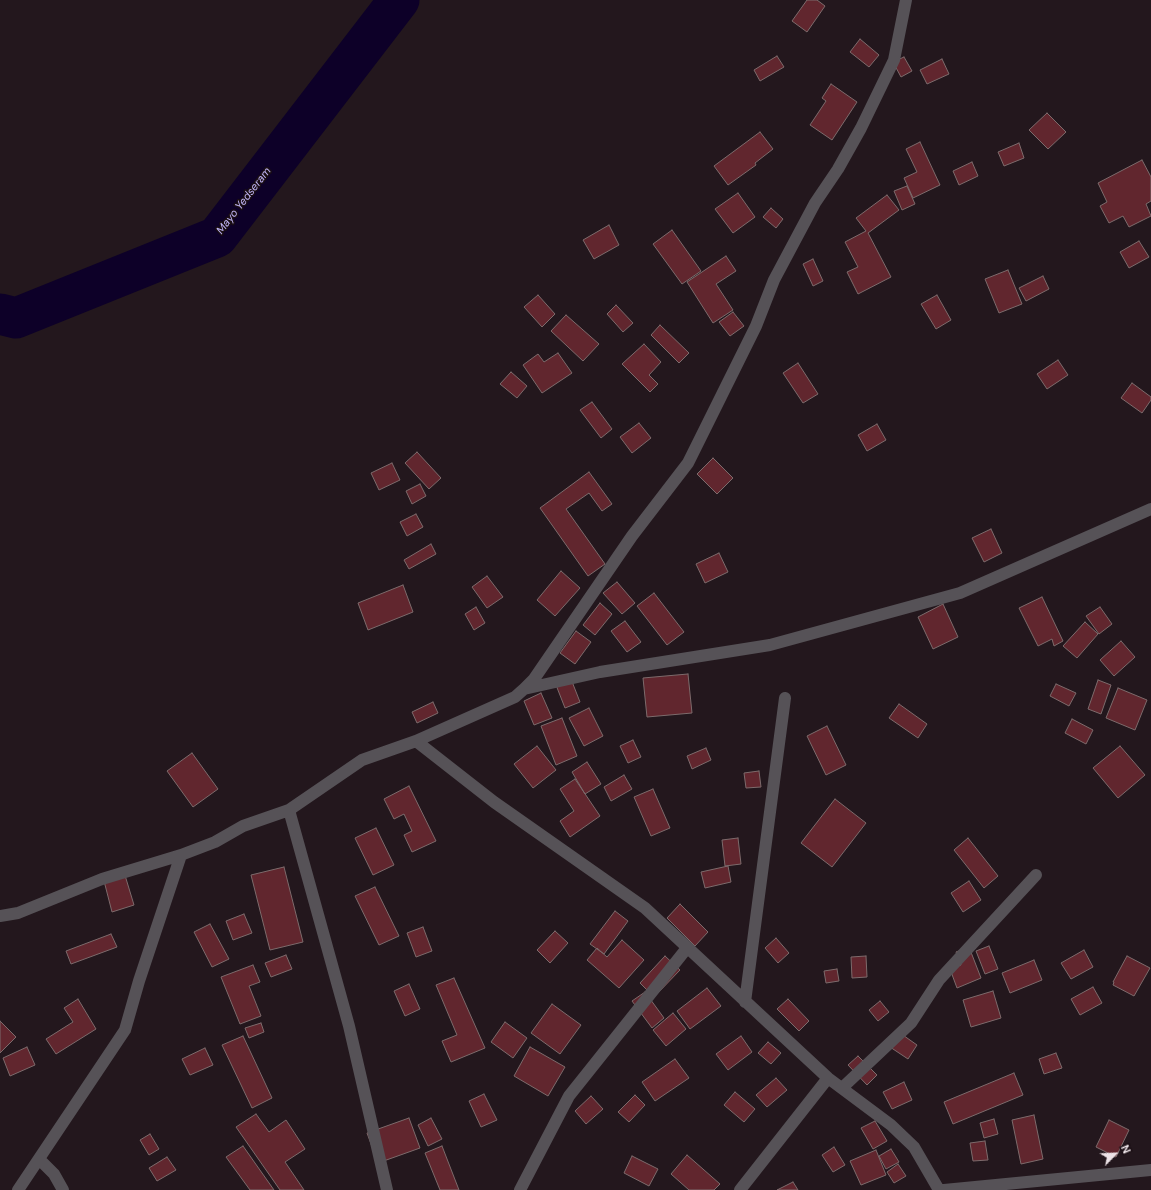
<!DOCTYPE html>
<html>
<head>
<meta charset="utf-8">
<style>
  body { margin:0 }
  #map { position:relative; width:1151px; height:1190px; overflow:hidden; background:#23171d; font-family:"DM Sans",sans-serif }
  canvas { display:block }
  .north { position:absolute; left:1095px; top:1134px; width:40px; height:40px; -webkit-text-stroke:3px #1a0e14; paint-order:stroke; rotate:66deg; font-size:11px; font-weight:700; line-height:16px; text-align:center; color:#ede3e7 }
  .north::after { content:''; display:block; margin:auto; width:14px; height:18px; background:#ede3e7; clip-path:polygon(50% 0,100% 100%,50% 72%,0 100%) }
</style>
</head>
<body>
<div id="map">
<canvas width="1151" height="1190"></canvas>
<div class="north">N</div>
</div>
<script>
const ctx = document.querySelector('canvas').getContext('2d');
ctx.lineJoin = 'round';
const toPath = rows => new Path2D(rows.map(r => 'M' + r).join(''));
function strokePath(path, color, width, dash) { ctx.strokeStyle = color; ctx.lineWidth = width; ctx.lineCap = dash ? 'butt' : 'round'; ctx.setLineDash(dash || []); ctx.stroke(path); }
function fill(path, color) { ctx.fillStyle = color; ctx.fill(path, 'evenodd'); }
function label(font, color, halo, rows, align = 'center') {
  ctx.font = font + ' "DM Sans",sans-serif'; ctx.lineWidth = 3; ctx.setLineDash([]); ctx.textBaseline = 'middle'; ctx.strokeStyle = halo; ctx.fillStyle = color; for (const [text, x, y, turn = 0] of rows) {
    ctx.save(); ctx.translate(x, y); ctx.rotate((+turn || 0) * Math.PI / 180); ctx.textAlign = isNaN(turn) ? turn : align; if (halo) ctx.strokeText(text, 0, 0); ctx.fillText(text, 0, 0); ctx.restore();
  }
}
const river = toPath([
  [0,314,16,318,217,237,399,0]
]);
const building = toPath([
  [807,0,817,0,825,6,807,32,792,21,807,0],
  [860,39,879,55,869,67,850,52,860,39],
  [777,56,784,67,760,81,754,70,777,56],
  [904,57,912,71,901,77,893,62,904,57],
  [942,59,949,74,927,84,920,70,942,59],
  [831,84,857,102,832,140,810,125,826,101,822,98,831,84],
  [1047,113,1066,132,1048,149,1029,130,1047,113],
  [760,132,773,149,755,163,756,165,728,185,714,166,760,132],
  [920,142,940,185,913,198,904,178,917,172,906,149,920,142],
  [1019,143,1024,158,1004,166,998,152,1019,143],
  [1142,160,1151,177,1151,201,1146,204,1151,216,1129,227,1123,216,1109,223,1100,206,1107,202,1098,183,1142,160],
  [972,162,978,176,959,185,953,171,972,162],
  [907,186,915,204,902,210,894,191,907,186],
  [738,193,755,217,733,233,715,209,738,193],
  [887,195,899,210,868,233,891,277,858,294,847,272,858,267,845,242,866,231,856,218,887,195],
  [771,208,783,219,776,228,763,217,771,208],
  [609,225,619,245,594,259,583,240,609,225],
  [672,230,701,271,682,284,653,244,672,230],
  [1139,241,1149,257,1129,268,1120,252,1139,241],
  [726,256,736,271,716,284,733,310,713,323,687,282,726,256],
  [813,259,823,281,813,286,803,264,813,259],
  [1008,270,1022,304,999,313,985,279,1008,270],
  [1043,276,1049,289,1026,301,1019,288,1043,276],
  [538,295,555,314,542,327,524,307,538,295],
  [937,295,951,320,936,329,921,304,937,295],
  [616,305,633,323,623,332,607,314,616,305],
  [733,312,744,326,730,336,719,322,733,312],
  [566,315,599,344,583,361,551,331,566,315],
  [660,325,689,353,679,363,651,335,660,325],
  [644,344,661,362,649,375,658,384,650,392,622,364,644,344],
  [558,353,572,373,542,393,523,365,538,354,544,362,558,353],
  [1058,360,1068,375,1047,389,1037,374,1058,360],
  [798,363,818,394,803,403,783,373,798,363],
  [511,372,527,386,517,398,500,384,511,372],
  [1132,383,1151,397,1151,400,1142,413,1121,398,1132,383],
  [592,402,612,429,601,438,580,410,592,402],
  [639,423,651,438,632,453,620,437,639,423],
  [877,424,886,440,867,451,858,435,877,424],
  [417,452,441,478,429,489,405,463,417,452],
  [713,458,733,478,717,494,697,474,713,458],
  [392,463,400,480,379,490,371,473,392,463],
  [589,472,612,504,602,511,589,493,566,509,605,564,588,576,540,508,589,472],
  [420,484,426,496,412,504,406,491,420,484],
  [416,514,423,527,407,536,400,522,416,514],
  [991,529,1002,553,984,562,972,538,991,529],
  [431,544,436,554,409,569,404,560,431,544],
  [719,553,728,572,705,583,696,564,719,553],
  [561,571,580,588,555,616,537,600,561,571],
  [487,576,503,597,487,608,472,587,487,576],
  [617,582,635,603,622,614,603,593,617,582],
  [403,585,413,612,368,630,358,603,403,585],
  [654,593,684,632,667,645,637,606,654,593],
  [1042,597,1063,641,1054,646,1052,639,1038,646,1019,608,1042,597],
  [600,603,612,614,595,635,583,625,600,603],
  [943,604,958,637,933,649,918,617,943,604],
  [476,607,485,623,474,630,465,614,476,607],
  [1100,607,1112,624,1099,634,1086,616,1100,607],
  [625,621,641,642,627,652,611,631,625,621],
  [1085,622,1098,634,1077,658,1063,646,1085,622],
  [576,631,591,642,575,664,560,653,576,631],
  [1121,641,1135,657,1114,676,1100,660,1121,641],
  [688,674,692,713,647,717,643,678,688,674],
  [571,679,580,702,565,708,556,685,571,679],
  [1098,680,1111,685,1101,714,1088,709,1098,680],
  [1056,684,1076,693,1069,706,1050,696,1056,684],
  [1118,688,1147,700,1135,730,1106,718,1118,688],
  [541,693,552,718,534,725,524,701,541,693],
  [433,702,438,713,417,723,412,712,433,702],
  [899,704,927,724,918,738,889,718,899,704],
  [589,708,603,736,584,746,569,718,589,708],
  [562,718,577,756,556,765,541,726,562,718],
  [1072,719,1093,730,1086,744,1065,733,1072,719],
  [827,726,846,765,826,775,807,736,827,726],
  [633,740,641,757,628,763,620,746,633,740],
  [537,746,556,770,533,788,514,764,537,746],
  [1120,746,1145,775,1118,798,1093,768,1120,746],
  [706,748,711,760,692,769,687,756,706,748],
  [192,753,218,789,193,807,167,771,192,753],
  [587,762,601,784,585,794,572,772,587,762],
  [759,771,761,787,746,788,744,773,759,771],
  [624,775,632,789,611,801,604,787,624,775],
  [575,779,600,816,570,837,560,821,574,811,560,789,575,779],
  [409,786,436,841,412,852,404,835,412,831,404,814,394,819,384,799,409,786],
  [653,789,670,828,651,836,634,797,653,789],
  [835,799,866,823,832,867,801,843,835,799],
  [376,828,394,865,373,875,355,838,376,828],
  [738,838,741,864,725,866,722,840,738,838],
  [968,838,998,876,984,888,954,850,968,838],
  [728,866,731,882,705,888,701,872,728,866],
  [284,867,303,942,270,950,251,875,284,867],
  [124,872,134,905,112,912,103,877,124,872],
  [969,881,981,900,963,912,951,893,969,881],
  [375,887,399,936,379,945,355,896,375,887],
  [680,904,708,932,695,946,667,918,680,904],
  [615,911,628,921,604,954,590,944,615,911],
  [244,914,252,933,233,940,226,921,244,914],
  [210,924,229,959,212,967,194,932,210,924],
  [423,927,432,951,416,957,407,933,423,927],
  [555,931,568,943,550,963,537,950,555,931],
  [111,934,117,947,71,964,66,951,111,934],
  [776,938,789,953,778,963,765,948,776,938],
  [622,940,644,960,619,988,587,960,597,948,607,957,622,940],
  [989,946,998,969,985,974,976,951,989,946],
  [969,947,981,978,957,988,950,969,961,965,956,952,969,947],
  [1084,950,1093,967,1071,979,1061,963,1084,950],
  [286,955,292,969,271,977,265,963,286,955],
  [665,956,680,970,654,997,640,983,665,956],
  [866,956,867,977,852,978,851,957,866,956],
  [1127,956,1150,968,1134,996,1113,985,1114,982,1113,982,1127,956],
  [1034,960,1042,980,1010,993,1002,973,1034,960],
  [253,965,260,982,249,986,261,1016,240,1024,221,977,253,965],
  [837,969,839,981,826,983,824,971,837,969],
  [454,978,485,1048,451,1062,442,1041,457,1035,436,985,454,978],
  [409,984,420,1009,405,1016,394,991,409,984],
  [1093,987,1102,1003,1080,1015,1071,999,1093,987],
  [707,988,721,1006,690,1029,677,1011,707,988],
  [993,991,1001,1018,971,1027,963,1000,993,991],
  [645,992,664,1018,652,1028,632,1001,645,992],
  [78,999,96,1029,56,1054,46,1039,73,1022,64,1008,78,999],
  [788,999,809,1021,799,1031,777,1009,788,999],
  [880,1001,889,1012,878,1021,869,1010,880,1001],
  [552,1004,581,1025,560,1054,531,1033,552,1004],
  [673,1013,686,1029,666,1046,653,1030,673,1013],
  [0,1021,16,1037,0,1053,0,1021],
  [505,1022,527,1038,513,1058,491,1042,505,1022],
  [261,1023,264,1032,249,1038,245,1028,261,1023],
  [900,1033,917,1045,908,1059,890,1047,900,1033],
  [243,1036,272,1098,252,1108,222,1045,243,1036],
  [741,1036,752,1052,728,1070,716,1054,741,1036],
  [768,1042,781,1053,771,1064,758,1053,768,1042],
  [27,1047,35,1065,10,1076,3,1058,27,1047],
  [530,1047,565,1067,548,1096,514,1076,530,1047],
  [205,1048,213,1065,190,1075,182,1059,205,1048],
  [1056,1053,1062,1068,1044,1074,1039,1059,1056,1053],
  [858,1056,877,1075,867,1085,848,1065,858,1056],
  [675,1059,689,1078,655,1101,642,1082,675,1059],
  [1014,1073,1023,1095,953,1124,944,1102,1014,1073],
  [776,1078,787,1090,767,1107,756,1095,776,1078],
  [904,1082,912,1100,892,1109,883,1092,904,1082],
  [735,1092,755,1109,744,1122,724,1105,735,1092],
  [484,1094,497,1120,481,1127,469,1101,484,1094],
  [635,1095,645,1105,629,1122,618,1112,635,1095],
  [591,1096,603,1109,586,1124,575,1111,591,1096],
  [256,1114,269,1132,286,1120,305,1149,285,1162,304,1190,280,1190,236,1127,256,1114],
  [1034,1115,1043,1159,1021,1164,1012,1120,1034,1115],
  [409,1118,420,1148,378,1163,367,1133,409,1118],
  [431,1118,442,1139,428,1146,418,1125,431,1118],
  [994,1119,998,1134,984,1138,980,1123,994,1119],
  [1109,1120,1129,1130,1116,1157,1096,1147,1109,1120],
  [875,1121,887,1141,873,1149,861,1128,875,1121],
  [150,1134,159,1149,149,1155,140,1140,150,1134],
  [985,1141,988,1160,973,1161,970,1143,985,1141],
  [243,1146,274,1190,250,1190,226,1157,243,1146],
  [442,1146,459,1190,440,1190,425,1153,442,1146],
  [834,1147,845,1165,833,1172,822,1155,834,1147],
  [891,1149,899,1162,886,1169,879,1156,891,1149],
  [876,1150,886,1175,861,1185,850,1161,876,1150],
  [687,1155,720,1184,714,1190,689,1190,671,1174,687,1155],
  [632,1156,658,1169,649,1186,624,1173,632,1156],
  [167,1157,176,1170,157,1181,149,1168,167,1157],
  [898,1164,906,1176,894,1183,887,1172,898,1164],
  [793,1182,798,1190,777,1190,793,1182]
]);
const minor = toPath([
  [524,689,600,672,770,645,960,593,1151,509],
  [416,741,494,802,645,908,828,1078,891,1125,914,1147,939,1190],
  [289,810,349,1026,387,1190],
  [0,916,18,913,102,879,181,855,215,842,243,826,289,810,362,760,416,741,515,697,524,689,534,679,632,536,688,463,756,326,774,280,815,203,838,169,861,128,894,60,906,0],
  [745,1002,785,698],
  [842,1088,911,1023,939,980,1036,875],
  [39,1159,54,1174,63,1190],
  [18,1190,125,1030,139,981,181,855],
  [520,1190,569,1096,687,948],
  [740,1190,828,1078],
  [944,1190,1151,1170]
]);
const waterNames = [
  ["Mayo Yedseram",244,201,-52]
];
strokePath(river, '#0d0028', 41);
fill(building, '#61262e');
strokePath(building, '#7d6b6c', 1);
strokePath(minor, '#565257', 12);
label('italic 11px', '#c1b5f7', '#1a0e14', waterNames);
</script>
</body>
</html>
